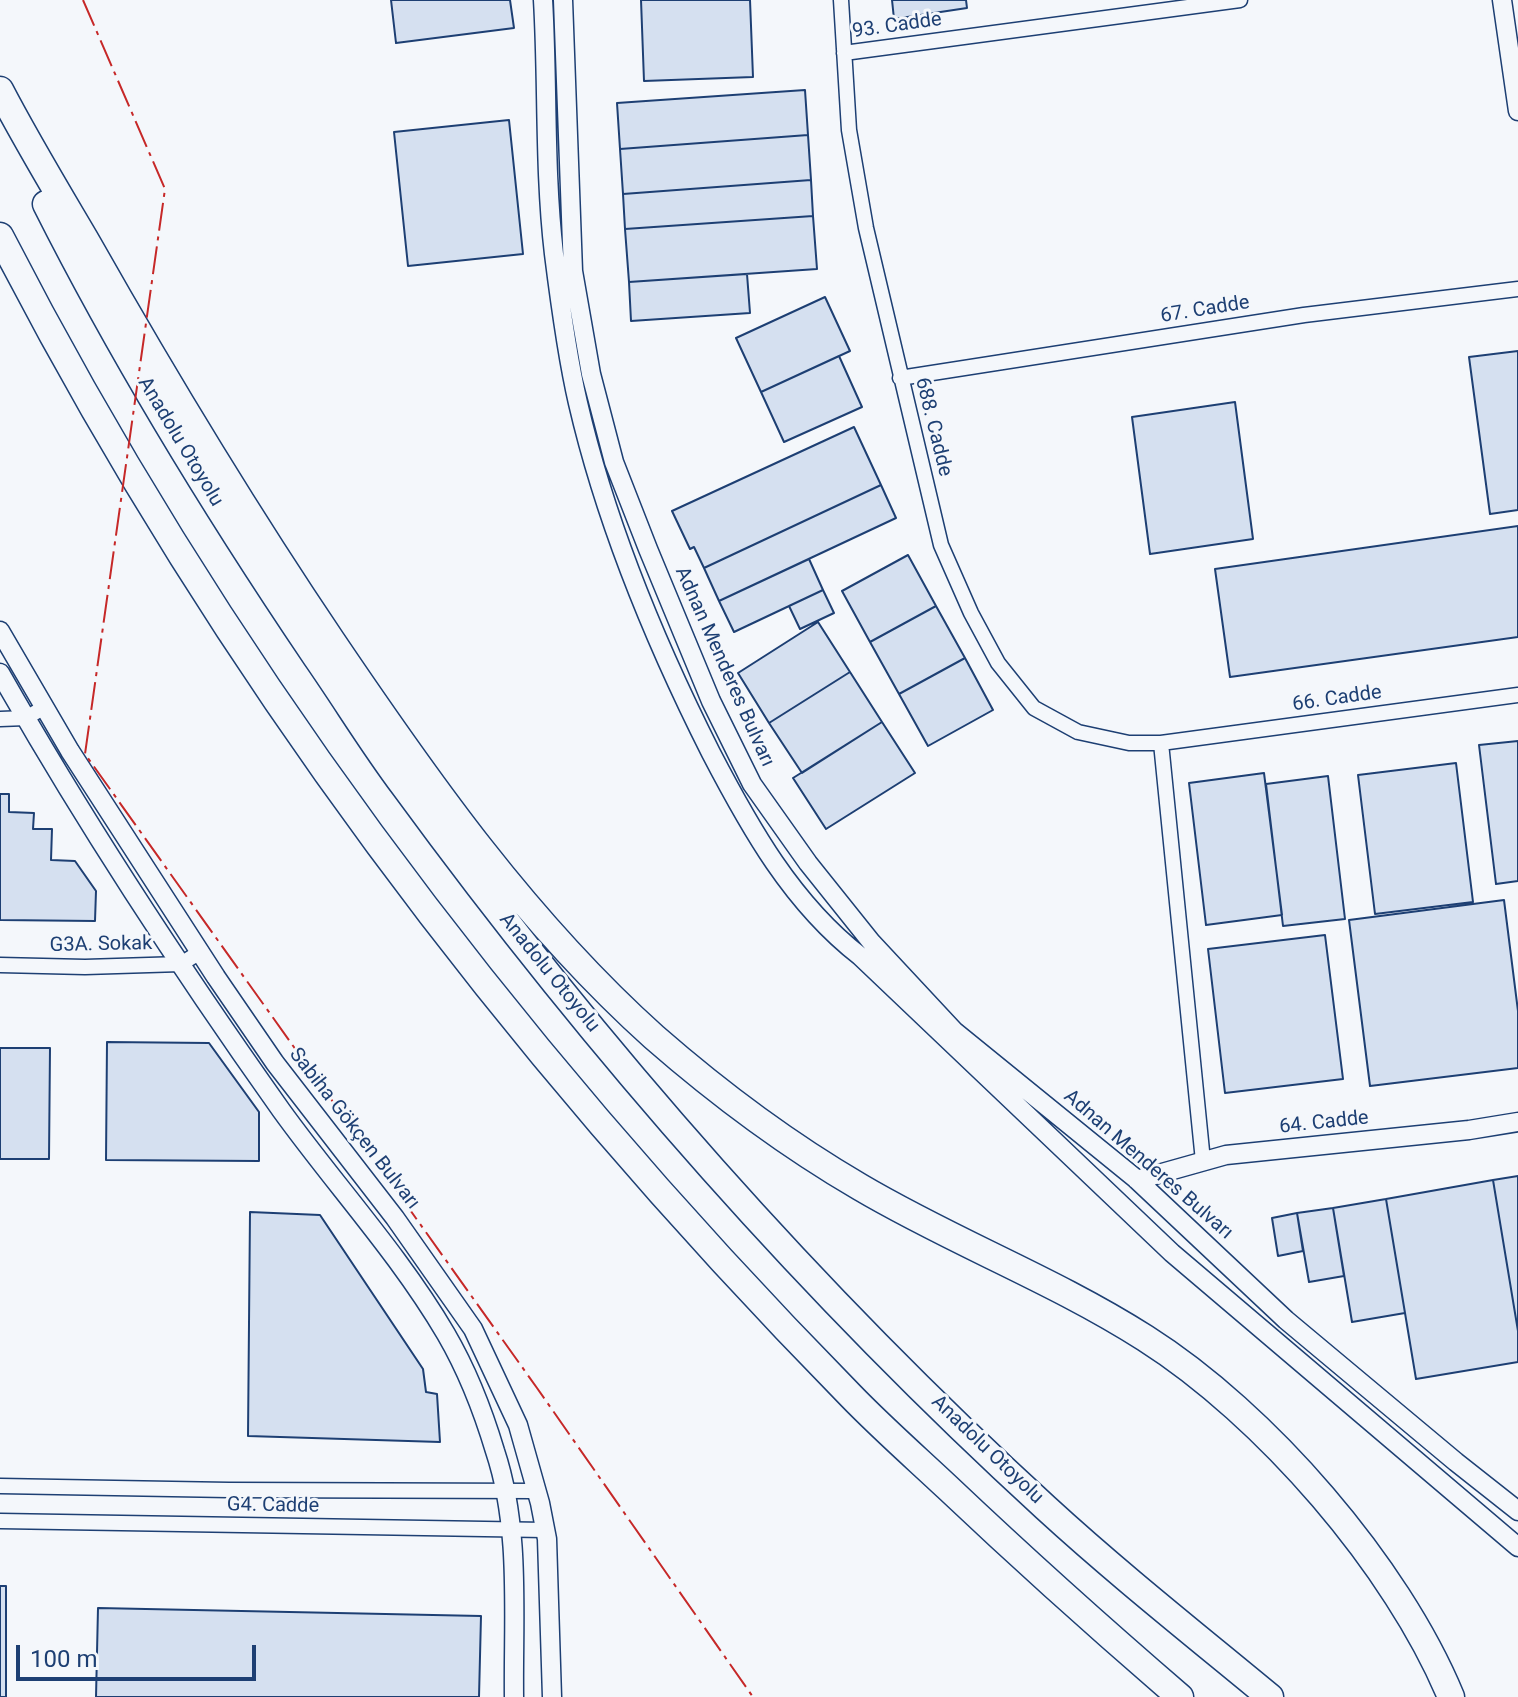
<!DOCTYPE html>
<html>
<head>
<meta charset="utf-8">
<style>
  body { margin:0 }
  #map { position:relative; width:1518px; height:1697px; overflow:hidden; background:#f4f7fb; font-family:Roboto,sans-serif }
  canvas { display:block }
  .scale { position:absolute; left:16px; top:1645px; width:240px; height:36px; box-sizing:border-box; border:4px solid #1d3f73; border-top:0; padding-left:10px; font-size:24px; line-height:28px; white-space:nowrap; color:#1d3f73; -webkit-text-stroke:6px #f4f7fb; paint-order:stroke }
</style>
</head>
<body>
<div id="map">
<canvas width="1518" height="1697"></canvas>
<div class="scale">100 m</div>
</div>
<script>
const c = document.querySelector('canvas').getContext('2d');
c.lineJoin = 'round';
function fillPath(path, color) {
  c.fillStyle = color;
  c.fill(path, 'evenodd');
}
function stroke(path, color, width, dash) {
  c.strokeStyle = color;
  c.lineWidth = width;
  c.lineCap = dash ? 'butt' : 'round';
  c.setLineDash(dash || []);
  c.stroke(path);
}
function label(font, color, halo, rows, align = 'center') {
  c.font = font + ' Roboto,sans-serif';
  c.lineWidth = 6;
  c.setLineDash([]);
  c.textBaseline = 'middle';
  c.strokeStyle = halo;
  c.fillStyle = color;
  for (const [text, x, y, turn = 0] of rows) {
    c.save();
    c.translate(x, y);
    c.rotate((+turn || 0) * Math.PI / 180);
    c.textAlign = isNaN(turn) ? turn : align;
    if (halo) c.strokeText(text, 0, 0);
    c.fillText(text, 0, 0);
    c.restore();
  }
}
const building = new Path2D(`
  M391 0H510L514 28 396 43Z
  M641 0H750L753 77 644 81Z
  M892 0H966L967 8 894 19Z
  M805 90 808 135 620 149 617 103Z
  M509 120 523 254 408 266 394 132Z
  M808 135 811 180 623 194 620 149Z
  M811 180 813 216 625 229 623 194Z
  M813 216 817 269 629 282 625 229Z
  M747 274 750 313 631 321 629 282Z
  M825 297 850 351 761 392 736 338Z
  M1518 351V510L1490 514 1469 357Z
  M839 356 862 407 784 442 761 392Z
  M1235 402 1253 539 1150 554 1132 417Z
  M854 427 881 485 704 568 694 547 690 549 672 511Z
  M881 485 896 518 719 601 704 568Z
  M1518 526V637L1230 677 1215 569Z
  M908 555 936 606 870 642 842 591Z
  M809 559 823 590 734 632 719 601Z
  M823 590 834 613 800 629 789 606Z
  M936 606 965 658 899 694 870 642Z
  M818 622 850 672 769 723 738 673Z
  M965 658 993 710 928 746 899 694Z
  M850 672 882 722 802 773 769 723Z
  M882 722 915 773 826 829 793 778Z
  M1518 741V881L1496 884 1479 745Z
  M1456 763 1473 902 1375 914 1358 775Z
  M1264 773 1282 915 1206 925 1189 783Z
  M1328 776 1345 919 1283 926 1266 784Z
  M0 794H9V812L34 813 33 829H52L51 860 75 861 96 891 95 921 0 920Z
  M1504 900 1518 1011V1068L1370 1086 1349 920Z
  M1325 935 1343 1079 1225 1093 1208 949Z
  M107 1042 209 1043 259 1112V1161L106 1160Z
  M0 1048H50L49 1159H0Z
  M1518 1176V1331L1493 1180Z
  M1493 1180 1518 1331V1362L1416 1379 1386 1199Z
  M1386 1199 1405 1313 1352 1322 1333 1208Z
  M1333 1208 1344 1276 1309 1282 1297 1213Z
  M250 1212 320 1215 423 1369 426 1392 437 1394 440 1442 248 1436Z
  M1297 1213 1303 1251 1278 1256 1272 1218Z
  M0 1586H6V1697H0Z
  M98 1608 481 1616 479 1697H96Z`);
const minor = new Path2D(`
  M841 0 849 130 866 228 941 545 971 613 998 663 1034 708 1078 732 1129 743H1161L1518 695
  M844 53 1240 0
  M900 378 1304 315 1518 289
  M0 719 26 718 43 708
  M1161 743 1203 1161
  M0 965 85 967 181 964 200 952
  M0 1486 229 1490 537 1491
  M0 1521 545 1530`);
const tertiary = new Path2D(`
  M543 0C548 84 544 169 554 254 560 302 567 356 578 403 606 524 655 642 711 753 750 828 792 903 860 956L1172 1253 1518 1547
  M563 0 573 271 591 374 614 462 648 549 711 701 752 784 808 863 872 943 954 1031 1135 1178 1286 1320 1456 1462 1518 1511
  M1502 0 1518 111
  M0 631 70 751 216 977 275 1063 395 1218 473 1329 518 1425 540 1503 547 1539 552 1697
  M0 673C85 823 181 969 281 1110 335 1185 399 1254 446 1334 467 1370 483 1411 495 1451 521 1529 513 1616 514 1697
  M1137 1180 1226 1155 1469 1130 1518 1122`);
const motorway = new Path2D(`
  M0 90C27 142 58 193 88 244 165 380 245 512 332 641 428 783 526 922 654 1037 717 1092 788 1145 860 1187 953 1242 1054 1280 1145 1338 1265 1414 1397 1566 1451 1697
  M46 204C125 361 218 512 316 657 346 700 373 745 404 786 594 1046 809 1291 1046 1508 1118 1574 1195 1635 1270 1697
  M0 236C220 665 514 1053 851 1396 882 1428 915 1457 947 1487 1023 1559 1101 1629 1180 1697`);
const power = new Path2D(`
  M83 0 165 189 85 754 537 1388 753 1697`);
const streetNames = [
  ["93. Cadde",897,26,-8],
  ["67. Cadde",1205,310,-9],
  ["688. Cadde",933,427,76],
  ["Anadolu Otoyolu",180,442,59],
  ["Adnan Menderes Bulvarı",724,667,66],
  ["66. Cadde",1337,699,-8],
  ["G3A. Sokak",101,945,-1],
  ["Anadolu Otoyolu",549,973,51],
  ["64. Cadde",1324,1123,-6],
  ["Sabiha Gökçen Bulvarı",354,1129,52],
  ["Adnan Menderes Bulvarı",1148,1165,41],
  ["Anadolu Otoyolu",987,1450,44],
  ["G4. Cadde",273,1506,1]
];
fillPath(building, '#d5e0f0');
stroke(building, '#1d3f73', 2);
stroke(minor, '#1d3f73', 17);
stroke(tertiary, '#1d3f73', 21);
stroke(motorway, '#1d3f73', 29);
stroke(minor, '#f4f7fb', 14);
stroke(tertiary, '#f4f7fb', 18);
stroke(motorway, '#f4f7fb', 26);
stroke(power, '#c62828', 2, [28, 6, 4, 6]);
label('20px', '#1d3f73', '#f4f7fb', streetNames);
</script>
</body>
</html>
